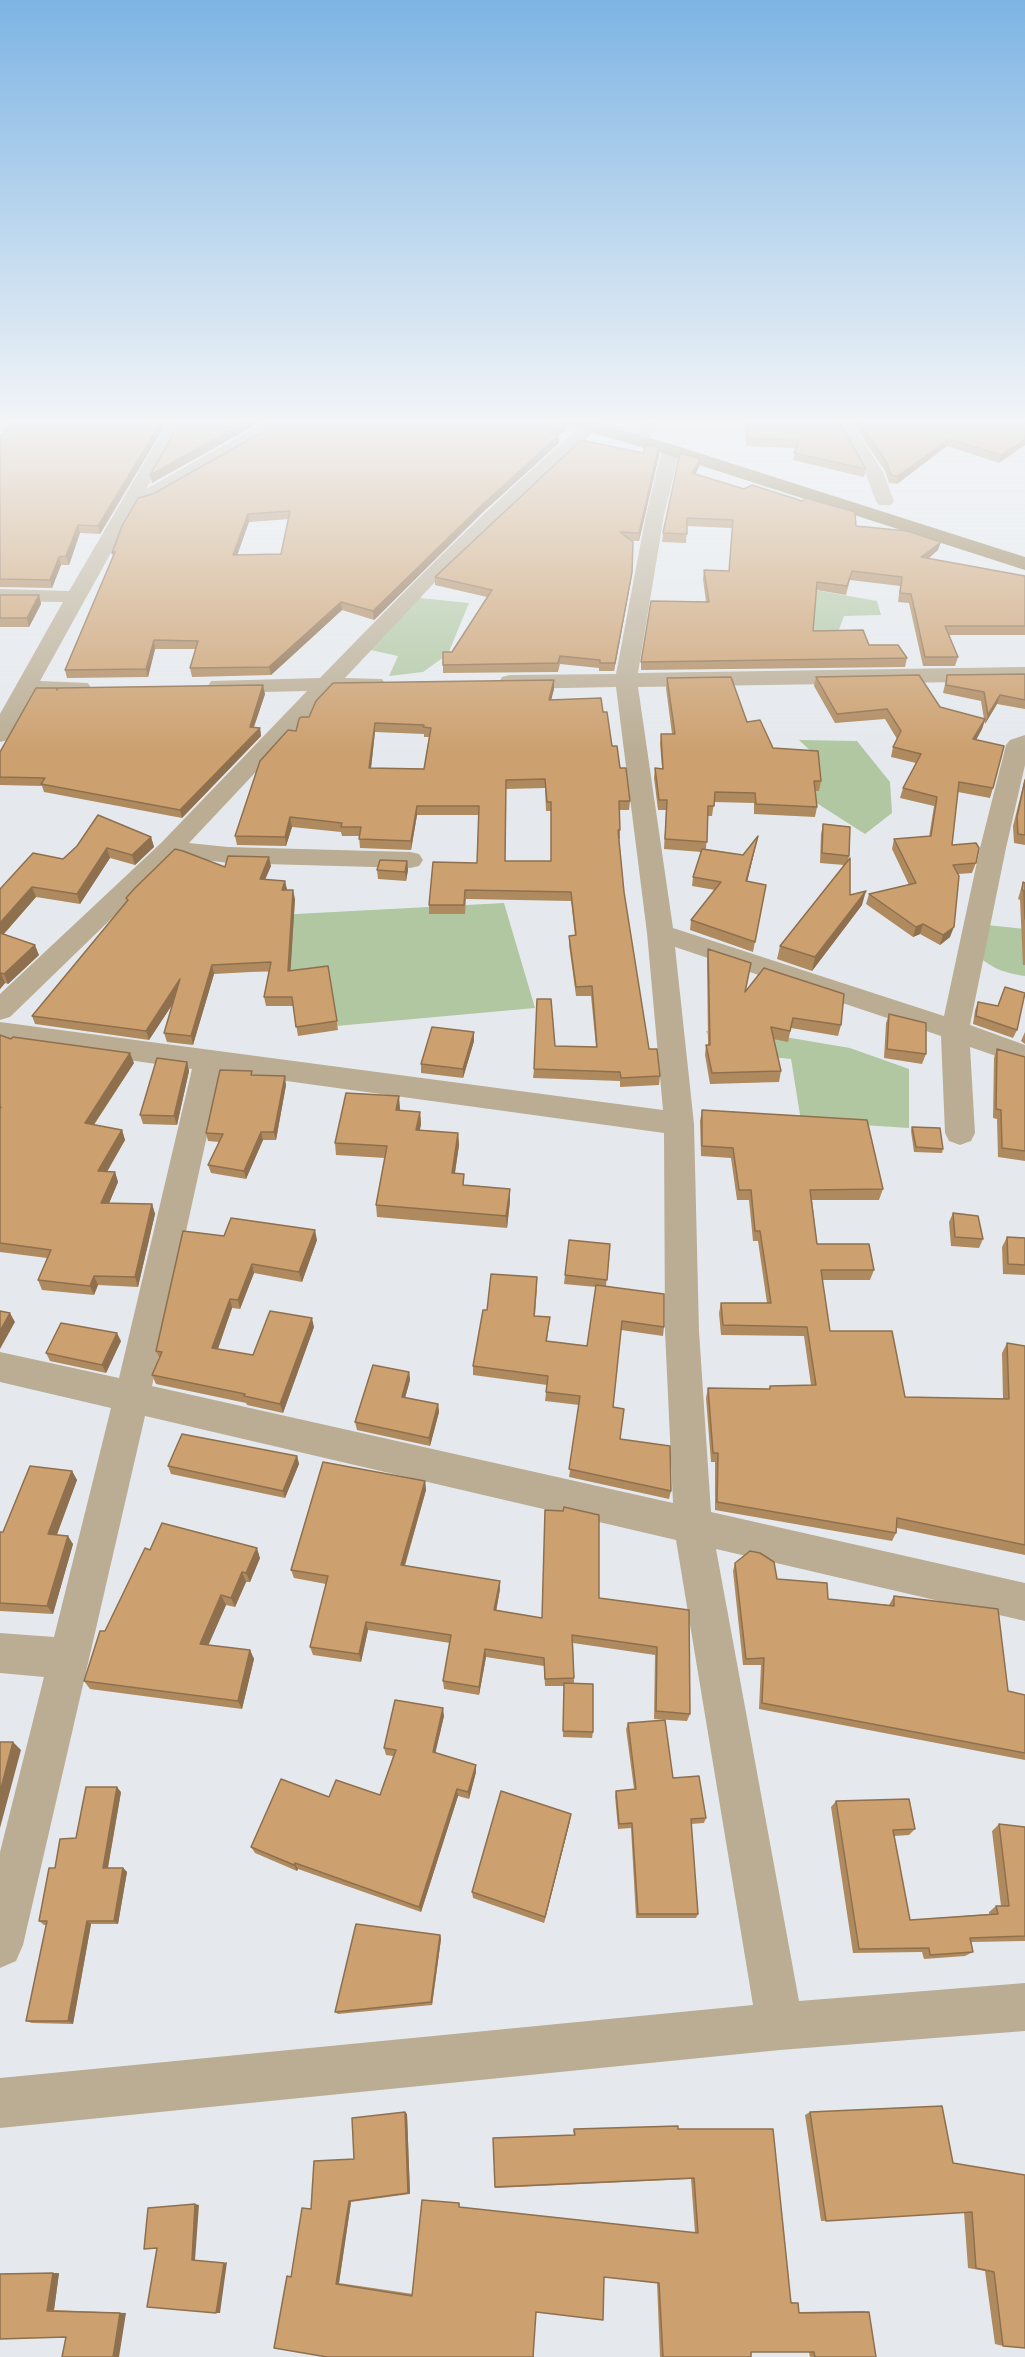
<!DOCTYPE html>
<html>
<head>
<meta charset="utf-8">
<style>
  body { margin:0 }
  canvas { display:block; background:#e5e9ed }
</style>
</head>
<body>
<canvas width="1025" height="2357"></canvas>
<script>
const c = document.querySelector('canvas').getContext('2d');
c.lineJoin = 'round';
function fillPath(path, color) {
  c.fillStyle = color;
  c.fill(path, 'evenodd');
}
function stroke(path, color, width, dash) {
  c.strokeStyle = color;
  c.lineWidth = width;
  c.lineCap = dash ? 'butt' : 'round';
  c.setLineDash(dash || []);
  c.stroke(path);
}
const green = new Path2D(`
  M804 588 877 601 881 615 844 616 836 638 792 641Z
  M410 597 469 603 448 654 423 672 389 676 398 656 361 648Z
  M799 740 857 741 890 782 892 813 865 834 815 802 819 759Z
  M504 903 535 1008 325 1027 322 973 219 971 239 917Z
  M987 925 1025 929V976C1004 973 990 968 974 952Z
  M706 1031 773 1035 850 1048 909 1069V1128L801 1121 791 1059 716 1051Z`);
const minor = new Path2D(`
  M168 422H184L146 489 265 422H285L283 426 154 500 138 504 40 681 88 683 91 688 88 693 33 695 8 740 0 742V714L63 602 0 601V589L69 591Z
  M586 422H604L436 581 345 678 382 679 385 684 382 689 332 691 189 843 228 847 410 852 419 854 423 860 419 866 410 868 228 863 176 856 10 1017 0 1020V994L161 843 307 691 219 693 211 691 208 686 211 681 320 678C406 589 492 502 586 422Z
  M644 422H661L645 444H633L630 440Z
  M835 422H851L883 472 894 501 891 505H879L876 501 865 472Z
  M671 445 677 446 680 450 664 515 638 673 1025 667V681L638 687 673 928 944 1016 980 848 1006 745 1010 740 1025 735V765L1006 848 970 1025 1025 1045V1066L970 1047 975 1133 971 1141 960 1145 949 1141 945 1133 941 1036 675 947 694 1124 699 1331 711 1512 1025 1583V1621L716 1549 799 2001 1025 1983V2031L780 2050 0 2128V2078L753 2005 676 1540 145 1416 23 1945 16 1961 0 1968V1852L44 1677 0 1673V1633L54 1637 111 1408 0 1382V1352L119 1378 192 1069 0 1042V1022L663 1110 647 933 616 687 510 689 502 687 499 682 502 677 510 675 616 674 646 515 662 450 665 446ZM221 1072 664 1133 665 1331 673 1503 152 1386Z`);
const major = new Path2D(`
  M566 422H594L677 446 1025 557V570L665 454 569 426Z`);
const wall = new Path2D(`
  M167 422 100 534 80 533 69 565H61L52 588 0 587V437Z
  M567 422V430L558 435 559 443 482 513 374 620 342 610 271 675 192 677 190 668 196 649H155L148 677 67 678 65 670 113 557 112 553 153 494ZM289 519 281 554 237 555 249 522Z
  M745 422H839L866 469 864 477 793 460 796 448 746 446Z
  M852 422H1025V445L999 463 947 446 897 484 889 483 885 471Z
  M643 453 659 455 639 541H631V580L614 671H599V668L560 664 558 672 443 673V665L452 652 487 597 435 585V577Z
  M700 459 699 467 695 474 856 526 938 550 928 559 1025 576V635H948L958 657 955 666H923L909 603 898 602 900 586 850 580 846 595 817 590 813 631 869 645 907 658 905 667 641 670V662L706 602 703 579 704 570 729 571 732 528 687 526 686 543 662 542 663 533Z
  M0 595H39L41 604 29 627H0Z
  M1025 674V709L997 704 985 724V721L982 729 976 740 993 788 990 798 958 792 952 845 976 863 972 873 958 874 950 937 940 945 920 934 913 937 866 904 869 894 909 885 892 849 894 839 929 837 934 806 900 798 903 788 916 763 891 757 893 747 897 739 885 719 835 723 814 686 816 677 984 719 981 701 943 693 947 675Z
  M667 678 747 722 773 748 821 781 819 791H815L817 807 815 817 754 814V803L714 802 712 816H708L706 849 743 855 758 836 747 881 766 885 753 952 690 930 691 920 715 890 692 886 693 877 701 852 664 849 666 810H658L654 778 655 768H662L660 744 661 734H672L666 688Z
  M554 680V689L551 699 603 712 612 746 620 768 630 801 629 810H619L620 830V839H619L624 892 649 1049 660 1076 659 1085 620 1087V1081L533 1078 534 1069 555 1046 596 1047 591 996H576L569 945V936H575L571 901 466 899 465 914H429V905L477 863 479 815H417L411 850 360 848 359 836H342L341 832 292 827 286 846 237 845 235 836 296 731 309 717ZM375 732 424 734V737H429L424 769 371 768ZM545 788 546 811H551V861H505L506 789Z
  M265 694 254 727 260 728 261 736 182 818 44 792 42 786 0 785V752Z
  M1025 778V845L1014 843 1013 826Z
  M823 824 849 856 848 860 850 895 862 905 812 971 777 959 780 946 844 865 820 863 821 834Z
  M151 837 154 847 135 865 110 858 80 904 36 897 4 934 39 955 8 984 5 983 0 989V889L63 859Z
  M407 861 408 870 406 881 378 879 377 870Z
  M271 866 265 880 285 881 287 890 295 899 290 971 328 966 338 1030 298 1036 293 1006H266L264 997 269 971 214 974 193 1045 167 1042 164 1033 174 1002 149 1040 35 1024 32 1016 127 901 126 898 225 867Z
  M1023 882 1025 883V965H1023L1020 900 1018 899Z
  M708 949 745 992 841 1025 838 1036 791 1028 788 1042 773 1039 781 1071 779 1082 710 1084 705 1055 706 1045H708L707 960Z
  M978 1002 1017 1030 1013 1038 973 1024 975 1010Z
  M889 1014 926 1054 922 1064 884 1058 886 1023Z
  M1025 1032V1044L1021 1041Z
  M0 1035 11 1039 134 1063 94 1125 122 1130 125 1140 107 1172H115L118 1182 109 1203 152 1204 155 1214 138 1287 98 1285 94 1295 42 1290 38 1280 47 1258 0 1252Z
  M474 1041 463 1078 421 1073V1064Z
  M997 1049 1025 1057V1161L998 1157 997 1119 993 1118 994 1058Z
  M187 1062 189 1071 177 1125 143 1124 140 1115Z
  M253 1075 286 1085 276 1140H263L246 1179 211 1173 208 1165 219 1142 208 1141 206 1133Z
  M400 1108V1111L420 1112 421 1124 420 1130 458 1133 459 1145 455 1173 464 1185 510 1189V1201L507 1228 377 1217 376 1205 385 1158 336 1155 335 1143Z
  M702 1110 883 1189 879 1200H812L817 1244 874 1270 870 1280H822L830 1331 905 1397 1003 1399 1002 1353 1007 1343 1025 1346V1555L897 1528 896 1533 892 1541 715 1510V1462H711L706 1398 708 1388 769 1389 770 1386 811 1385 804 1336 721 1335 719 1313 721 1303H767L758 1241H753L749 1200H737L731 1158 701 1156 700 1121Z
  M912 1127 943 1149 942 1153 914 1152 911 1131Z
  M953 1213 983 1239 979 1248 951 1246 949 1222Z
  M224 1236 317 1240 302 1282 254 1273 240 1309 232 1308 218 1349 253 1355 314 1327 283 1413 247 1405 246 1403 156 1384 152 1375 159 1358 156 1351Z
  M1007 1237 1025 1238V1275L1003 1274 1002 1247Z
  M610 1244 606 1286 664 1327 663 1336 621 1330 613 1407 620 1439 671 1491 669 1499 569 1477 579 1405 545 1401 547 1385 473 1375V1366L487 1310 537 1286 535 1316 550 1317 547 1341 587 1346 596 1287 564 1284 565 1275Z
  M121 1341 106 1373 50 1361 46 1353Z
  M409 1372 410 1380 405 1398 438 1404 439 1412 430 1446 357 1430 355 1422Z
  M297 1456 299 1464 285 1498 171 1474 168 1466Z
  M72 1471 77 1480 56 1535 73 1544 53 1614 0 1611V1532H3Z
  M425 1481 426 1490 405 1566 500 1589 496 1610 542 1618 599 1598 689 1610 690 1714 687 1721 654 1719 655 1655 573 1643 574 1683 593 1732 592 1738 563 1737 564 1686H545L544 1666 486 1657 479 1695 444 1689 443 1681 450 1643 368 1630 361 1662 313 1655 310 1647 326 1584 294 1578 291 1570Z
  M150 1550 260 1558 250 1582H246L235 1607 226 1605 208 1645 250 1650 254 1659 242 1709 90 1689 84 1681 105 1631Z
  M735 1563 828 1599 889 1605 894 1596 1008 1691 1025 1695V1760L759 1709 761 1665H743L733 1571Z
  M444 1716 435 1753 476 1765V1772L469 1799 458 1796 421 1912 298 1869 297 1871 255 1853 251 1847 329 1797 380 1795 393 1756 386 1755 384 1748Z
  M628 1723 706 1818 704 1823 691 1824 698 1914 696 1918H636L631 1828 618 1829 615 1796 616 1791 634 1789 626 1729Z
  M121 1792 108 1868H123L127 1872 118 1924H91L73 2024 32 2023 26 2021 46 1925H44L39 1921 55 1868 76 1838Z
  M836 1801 915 1829 909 1835 894 1836 910 1920 989 1914V1912L996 1906H1001L992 1831 999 1824 1025 1827V1941L971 1942 973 1952 965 1956 924 1959 922 1952 853 1953 831 1807Z
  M570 1821 544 1923 473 1898 472 1892Z
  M440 1935 441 1939 432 2005 338 2014 335 2012Z
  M405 2112 407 2114 410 2194 351 2202 339 2283 413 2294 459 2203 460 2204 459 2207 695 2233 691 2179 495 2188 493 2138 574 2135 573 2131 574 2129H678L791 2302 798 2303 799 2312 863 2311 869 2312 876 2357H810L809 2352H751V2357H660L657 2283 604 2277 536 2312 533 2357 287 2276H291L311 2209 354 2159Z
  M810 2112 953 2163 1025 2175 1003 2346 995 2344 985 2271 968 2268 964 2212 821 2221 805 2115Z
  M59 2273 54 2310 126 2313 66 2337 0 2274Z`);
const shadedWall = new Path2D(`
  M161 422H167L100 534 98 526Z
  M246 422H261L152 483 150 475Z
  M567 422V430L548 440V433Z
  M559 435V443L482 513 374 620 373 611 482 505Z
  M949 439 947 446 897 484 898 476Z
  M1025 439V445L999 463 1001 455Z
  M659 447V455L639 541V533Z
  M700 459 699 467 691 481 692 473Z
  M248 514 249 522 234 564 233 555Z
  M78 525 80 533 69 565 66 556Z
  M941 542 938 550 919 566 921 557Z
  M59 557 61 565 52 588 50 580Z
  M632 572 631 580 614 671 615 663Z
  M39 595 41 604 29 627 27 618Z
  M341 602 342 610 271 675 269 667Z
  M154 640 155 649 148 677 146 669Z
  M554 680V689L549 709V700Z
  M263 685 265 694 251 735 250 727Z
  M1000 695 997 704 985 724 988 715Z
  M985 719 982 729 971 749 973 739Z
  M375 723V732L370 777 369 768Z
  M260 728 261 736 182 818 180 810Z
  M417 806V815L411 850V841Z
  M290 817 292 827 286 846 285 837Z
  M758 836 756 845 745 891 746 881Z
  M151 837 154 847 135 865 132 855Z
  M107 848 110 858 80 904 77 894Z
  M269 857 271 866 261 888 260 879Z
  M407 861 408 870 406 881 405 872Z
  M285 881 287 890H282Z
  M32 887 36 897 0 938V923Z
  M293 890 295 899 290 980 288 971Z
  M866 891 862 905 812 971 815 957Z
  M923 924 920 934 913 937 916 927Z
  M954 927 950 937 940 945 943 935Z
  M35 945 39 955 8 984 4 974Z
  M212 965 214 974 193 1045 191 1036Z
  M1 973 5 983 0 989V974Z
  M180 979 183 988 149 1040 146 1031Z
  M474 1032V1041L463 1078V1069Z
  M130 1053 134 1063 88 1133 85 1123Z
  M187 1062 189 1071 177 1125 174 1116Z
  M285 1076 286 1085 276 1140 274 1132Z
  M399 1096 400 1108 397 1123 396 1110Z
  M420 1112 421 1124 417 1142 416 1130Z
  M122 1130 125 1140 102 1180 98 1171Z
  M261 1132 263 1140 246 1179 244 1171Z
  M458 1133 459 1145 453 1185 452 1173Z
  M115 1172 118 1182 105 1213 101 1203Z
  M510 1189V1201L507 1228 506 1216Z
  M152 1204 155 1214 138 1287 135 1277Z
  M315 1230 317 1240 302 1282 299 1272Z
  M252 1264 254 1273 240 1309 238 1300Z
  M94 1276 98 1285 94 1295 90 1286Z
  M230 1299 232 1308 215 1357 212 1348Z
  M10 1313 15 1322 0 1349V1331Z
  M312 1318 314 1327 283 1413 280 1404Z
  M117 1333 121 1341 106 1373 102 1365Z
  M409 1372 410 1380 403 1405 402 1397Z
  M438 1404 439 1412 430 1446 429 1438Z
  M297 1456 299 1464 285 1498 283 1491Z
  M72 1471 77 1480 54 1543 48 1534Z
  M425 1481 426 1490 402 1574 401 1565Z
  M68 1536 73 1544 53 1614 47 1606Z
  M257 1548 260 1558 250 1582 246 1573Z
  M242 1572 246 1582 235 1607 231 1598Z
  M500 1581V1589L495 1618 494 1610Z
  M221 1595 226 1605 205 1653 200 1644Z
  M366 1622 368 1630 361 1662 359 1654Z
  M485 1649 486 1657 479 1695V1687Z
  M250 1650 254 1659 242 1709 238 1701Z
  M443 1708 444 1716 434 1759 433 1752Z
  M13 1742 21 1750 0 1828V1792Z
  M476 1765V1772L469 1799 468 1792Z
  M117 1787 121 1792 107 1872 103 1868Z
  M457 1789 458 1796 421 1912 419 1907Z
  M571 1814 570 1821 544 1923 545 1917Z
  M295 1863 298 1869 297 1871 294 1865Z
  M123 1868 127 1872 118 1924 114 1921Z
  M87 1921 91 1924 73 2024 68 2021Z
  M440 1935 441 1939 432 2005 431 2002Z
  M405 2112 407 2114 410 2194 408 2193Z
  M349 2201 351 2202 339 2283 336 2284Z
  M195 2204 199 2205 195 2260H192Z
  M227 2262 220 2313H216L224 2263Z
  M53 2273H59L54 2310 47 2311Z
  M120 2313H126L119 2357H113Z`);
const building = new Path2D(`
  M11 422H161L98 526 78 525 66 556 59 557 50 580 0 579V437Z
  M180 422H246L150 475Z
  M280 422H567L548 433 559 435 482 505 373 611 341 602 269 667 190 668 198 641 154 640 146 669 65 670 115 552 112 553 122 526 138 498 153 494ZM290 511 281 554 233 555 248 514Z
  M746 422H839L866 469 794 453 799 440 747 438Z
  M859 422H1025V439L1001 455 949 439 898 476 891 475 887 463Z
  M581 440 643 453 646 445 659 447 639 533 620 532 633 542 632 572 615 663H600V660L560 656 558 663 443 665V652H452L492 590 435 577Z
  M680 453 700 459 692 473 744 489 752 485 802 501 806 498 855 512 856 526 907 531 941 542 921 557 1025 576V626H945L958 657H925L911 594 900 593 902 577 852 571 847 586 817 582 813 631 863 630 869 645H898L907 658 641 662 651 601 709 602 704 570 729 571 733 520 687 518V534L663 533Z
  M0 595H39L27 618H0Z
  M1025 674V700L1000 695 988 715 984 692 946 685 947 675Z
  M919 675 940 707 985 719 973 739 1004 746 993 788 959 782 952 845 976 843 979 848 976 863 953 865 959 876 954 927 943 935 923 924 916 927 869 894 916 883 894 839 931 836 937 797 903 788 921 754 893 747 901 731 887 709 837 714 816 677Z
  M731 677 747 722 760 720 773 748 818 751 821 781H814L817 807 756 804 755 793 715 792 714 806H708L707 842 665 839 667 800H659L655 768 663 769 661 734H675L667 678Z
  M554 680 549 700 601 698 603 712H607L612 746H617L620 768H626L630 801H619L620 830H618L624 892 649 1049H657L660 1076 621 1078 620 1072 534 1069 537 999H551L555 1046 597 1047 592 986 576 987 569 936 576 935 571 892 465 890 464 905H429L433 862 477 863 479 806H417L411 841 359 839 361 827H341L342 823 290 817 285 837 235 836 260 761 288 730 296 731 299 719 301 717H309L316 701 333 683ZM375 723 424 725 423 727 431 728 424 769 369 768ZM545 779 547 802H551V861H505L506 780Z
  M263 685 250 727 260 728 180 810 41 784 45 778 0 777V752L36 688H57V690L58 688Z
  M1025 780V835L1018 834 1017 817Z
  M98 815 151 837 132 855 107 848 77 894 32 887 0 923V889L33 853 63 859 77 846Z
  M823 824 850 827 849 856 822 853Z
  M758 836 746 881 766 885 755 942 691 920 721 882 693 877 702 849 743 855Z
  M175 849 183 851 225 867 228 856 269 857 260 879 285 881 282 890H293L288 971 328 966 337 1021 296 1027 292 997H264L271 962 212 965 191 1036 164 1033 180 979 146 1031 32 1016 128 900 126 898 135 888Z
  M850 858V895L866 891 815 957 780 946Z
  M380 860 407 861 405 872 377 870Z
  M1023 882 1025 883V919L1024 891 1022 890Z
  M0 933 35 945 4 974 1 973 0 974Z
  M708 949 751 963 745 992 764 968 844 994 841 1025 793 1018 790 1031 771 1027 781 1071 712 1073 706 1045H710Z
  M1005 987 1025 993 1017 1030 976 1016 978 1002 998 1006Z
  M889 1014 926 1023V1054L887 1049Z
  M432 1027 474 1032 463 1069 421 1064Z
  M0 1035 11 1039 13 1037 130 1053 85 1123 122 1130 98 1171 115 1172 101 1203 152 1204 135 1277 94 1276 90 1286 38 1280 51 1250 0 1243V1109L1 1107H0Z
  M997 1049 1025 1057V1151L1002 1148 1001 1110 996 1109Z
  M157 1058 187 1062 174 1116 140 1115Z
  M220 1070 252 1071 251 1075 285 1076 274 1132H261L244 1171 208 1165 223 1134 206 1133Z
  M346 1093 399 1096 396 1110 420 1112 416 1130 458 1133 452 1173 464 1174 463 1185 510 1189 506 1216 376 1205 387 1146 335 1143Z
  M702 1110 867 1120 883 1189 810 1190 817 1244H869L874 1270H821L830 1331H892L905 1397 1009 1399 1007 1343 1025 1346V1545L897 1518 896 1533 717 1502 718 1453H713L708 1388 770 1389V1386L816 1385 807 1327 723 1325 721 1303H771L760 1231H755L751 1190H739L733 1148 702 1146Z
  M912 1127 940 1128 943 1149 916 1147Z
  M953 1213 978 1216 983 1239 955 1237Z
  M231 1218 315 1230 299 1272 252 1264 238 1300 230 1299 212 1348 253 1355 270 1311 312 1318 280 1404 244 1396 245 1394 152 1375 162 1352 156 1351 183 1231 224 1236Z
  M1007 1237 1025 1238V1265L1008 1264Z
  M569 1240 610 1244 607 1280 565 1275Z
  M491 1274 537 1277 534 1316 550 1317 546 1341 587 1346 596 1285 664 1294V1327L622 1321 613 1407 624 1409 620 1439 670 1446 671 1491 569 1469 580 1396 546 1392 548 1376 473 1366 483 1310H487Z
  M0 1311 10 1313 0 1331Z
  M61 1323 117 1333 102 1365 46 1353Z
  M373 1365 409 1372 402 1397 438 1404 429 1438 355 1422Z
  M182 1434 297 1456 283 1491 168 1466Z
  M323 1462 425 1481 401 1565 500 1581 494 1610 542 1618 545 1510 563 1511 564 1507 599 1515V1598L689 1610 690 1714 656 1711 657 1647 572 1635 574 1678 545 1679 544 1658 485 1649 479 1687 443 1681 451 1635 366 1622 359 1654 310 1647 328 1576 291 1570Z
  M30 1466 72 1471 48 1534 68 1536 47 1606 0 1603V1532H3Z
  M162 1523 257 1548 246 1573 242 1572 231 1598 221 1595 200 1644 250 1650 238 1701 84 1681 100 1631H105L145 1548 150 1550Z
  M750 1551 760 1553 774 1562 777 1579 827 1583 828 1599 894 1606V1596L998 1609 1008 1691 1025 1695V1753L762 1703 764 1658 746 1659 735 1563Z
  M564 1683 593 1684V1732L563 1731Z
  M395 1700 443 1708 433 1752 476 1765 468 1792 457 1789 419 1907 295 1863 294 1865 251 1847 281 1779 329 1797 336 1780 380 1795 396 1750 384 1748Z
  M665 1720 673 1778 699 1776 706 1818 691 1819 698 1914H638L632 1823 619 1824 616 1791 636 1789 628 1723Z
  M0 1742H13L0 1792Z
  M86 1787H117L103 1868H123L114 1921H87L68 2021H26L47 1921H39L49 1868H55L60 1839 76 1838Z
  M501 1791 571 1814 545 1917 472 1892Z
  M909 1799 915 1829 893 1830 910 1920 998 1914 996 1906H1009L999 1824 1025 1827V1936L970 1938 973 1952 930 1955 929 1948 859 1949 836 1801Z
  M356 1924 440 1935 431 2002 335 2012Z
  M942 2106 953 2163 1025 2175V2348L1003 2346 994 2272 976 2268 972 2212 826 2221 810 2112Z
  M405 2112 408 2193 349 2201 336 2284 412 2296 422 2200 459 2203V2207L698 2233 694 2178 495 2187 493 2138 575 2135 574 2129 678 2126V2129H773L791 2303H798L799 2313 869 2312 876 2357H815L814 2352H751V2357H663L659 2283 604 2277 603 2320 536 2312 533 2357H327L274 2348 287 2276 291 2277 302 2208 311 2209 314 2161 354 2159 352 2118Z
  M195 2204 192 2260 224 2263 216 2313 147 2307 157 2248 144 2249 148 2208Z
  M53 2273 47 2311 120 2313 113 2357H62L66 2337 0 2339V2274Z`);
fillPath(green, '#b0c7a2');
fillPath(minor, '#baad94');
fillPath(major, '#917a4b');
fillPath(wall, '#af8a5f');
fillPath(shadedWall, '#8f704e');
fillPath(building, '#cca06f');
stroke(building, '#8f704e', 1.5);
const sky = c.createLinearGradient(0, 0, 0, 752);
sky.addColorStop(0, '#7db4e4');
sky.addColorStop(0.56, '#f3f5f7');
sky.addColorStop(1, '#f3f5f700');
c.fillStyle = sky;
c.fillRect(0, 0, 1025, 752);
</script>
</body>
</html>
